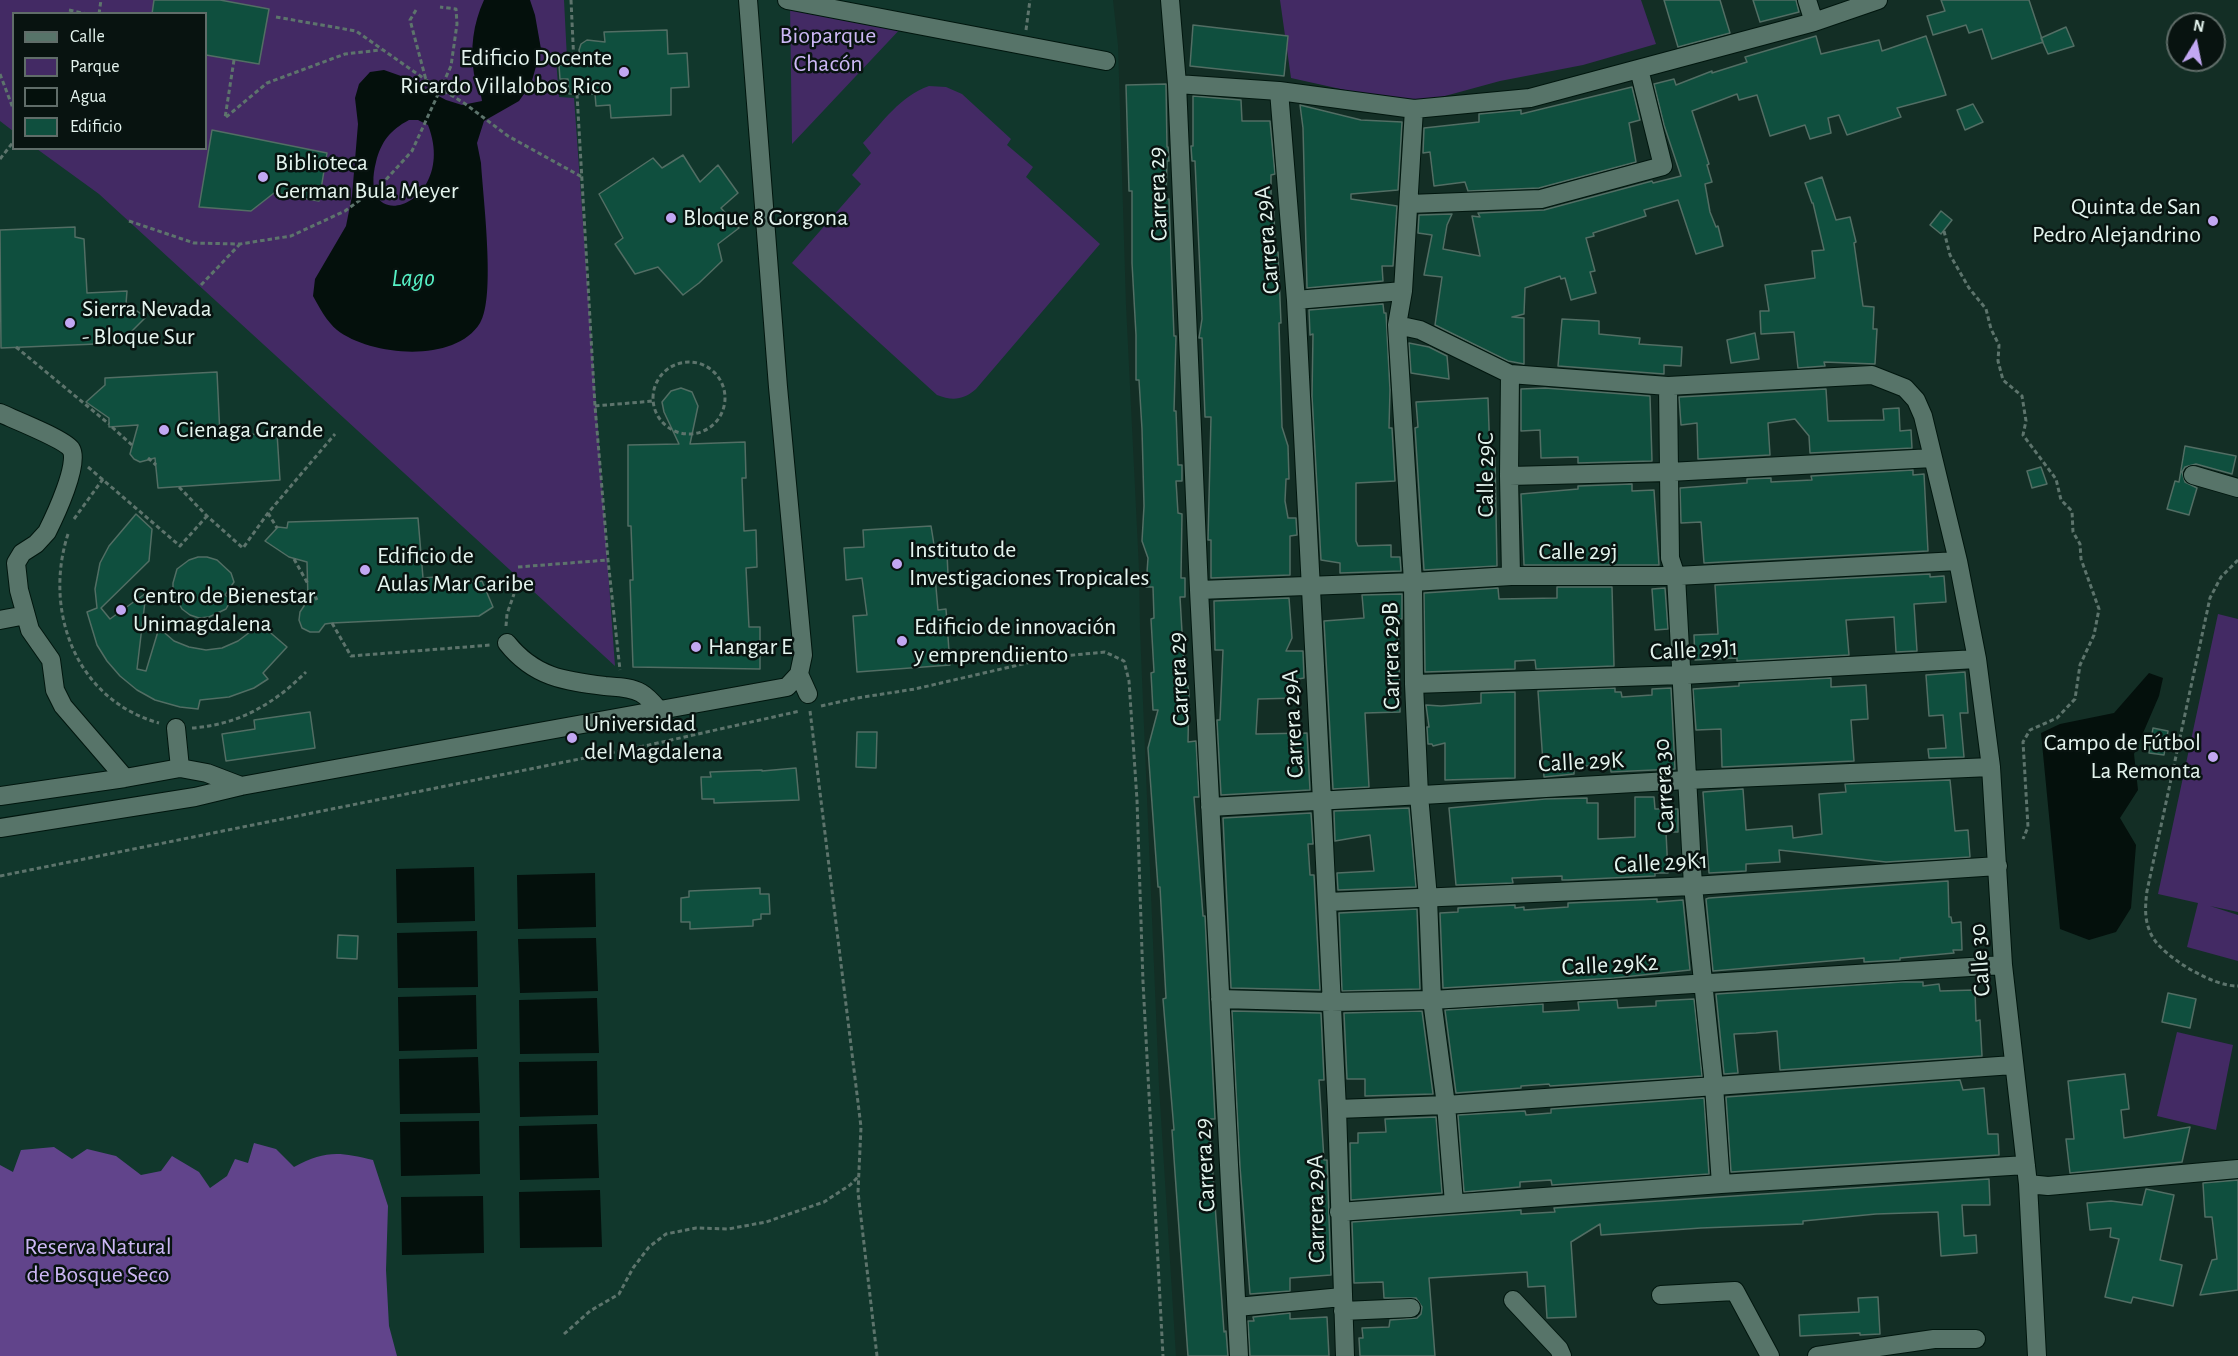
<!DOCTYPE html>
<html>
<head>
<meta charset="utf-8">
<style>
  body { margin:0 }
  #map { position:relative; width:2238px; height:1356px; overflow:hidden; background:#132e25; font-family:"Alegreya Sans",sans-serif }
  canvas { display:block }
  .legend { position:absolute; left:12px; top:12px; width:195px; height:138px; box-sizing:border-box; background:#081310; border:2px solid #606d69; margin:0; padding:8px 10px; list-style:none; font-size:18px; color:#e4f4ee }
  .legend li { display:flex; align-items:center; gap:12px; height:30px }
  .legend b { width:30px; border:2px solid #606d69 }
  .north { position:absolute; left:2166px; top:12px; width:60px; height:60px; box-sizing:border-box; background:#081310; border:2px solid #606d69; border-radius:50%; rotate:10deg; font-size:16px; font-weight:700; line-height:24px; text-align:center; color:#e4f4ee }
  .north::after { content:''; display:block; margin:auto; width:21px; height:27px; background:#c2a7f2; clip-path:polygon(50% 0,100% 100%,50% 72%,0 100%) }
</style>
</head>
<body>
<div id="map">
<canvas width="2238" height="1356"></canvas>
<ul class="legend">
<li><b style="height:8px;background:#577469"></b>Calle</li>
<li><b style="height:16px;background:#432a64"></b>Parque</li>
<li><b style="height:16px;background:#04100c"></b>Agua</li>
<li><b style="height:16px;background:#0f4f3e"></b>Edificio</li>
</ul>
<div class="north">N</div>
</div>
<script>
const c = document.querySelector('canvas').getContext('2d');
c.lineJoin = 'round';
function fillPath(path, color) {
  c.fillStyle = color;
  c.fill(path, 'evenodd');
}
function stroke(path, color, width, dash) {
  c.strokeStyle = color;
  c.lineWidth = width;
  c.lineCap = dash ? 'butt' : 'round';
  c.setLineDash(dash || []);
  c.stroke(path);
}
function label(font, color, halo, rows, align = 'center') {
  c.font = font + ' "Alegreya Sans",sans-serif';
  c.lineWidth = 5;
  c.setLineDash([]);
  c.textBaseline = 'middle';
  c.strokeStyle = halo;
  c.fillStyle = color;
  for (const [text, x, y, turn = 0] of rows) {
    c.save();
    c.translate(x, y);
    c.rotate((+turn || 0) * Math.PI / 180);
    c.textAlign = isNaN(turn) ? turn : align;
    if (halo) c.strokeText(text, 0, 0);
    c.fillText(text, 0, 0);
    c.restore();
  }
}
const built = new Path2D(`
  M0 0H1113L1118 45 1126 305 1139 569 1140 630 1159 1086 1176 1356H0ZM14 14H206V148H14Z`);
const green = new Path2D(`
  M0 0H564L567 59H556L559 97 574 98 615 666 99 194 37 149 206 148V14H14L13 131 0 121Z
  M1280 0H1641L1656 44 1583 65 1500 81 1434 99 1399 102 1291 78Z
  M790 3 903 26 792 144Z
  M929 86 946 87 962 94 1011 139 1007 145 1033 167 1026 177 1100 244 976 389C964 400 952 401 937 395L792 263 861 184 852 175 871 153 863 143C883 122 900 96 929 86Z
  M2218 614 2238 619V912L2210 906 2238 915V961L2187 947 2198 903 2158 894Z
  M2177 1032 2233 1045 2216 1130 2157 1116Z`);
const forest = new Path2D(`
  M254 1143 276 1149 294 1167C325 1150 340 1152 373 1160L388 1206 386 1270 389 1326 397 1356H0V1165L13 1172 21 1150 54 1147 72 1159 87 1149 116 1156 141 1175 161 1171 172 1156 199 1172 210 1188 227 1176 235 1159 248 1163Z`);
const water = new Path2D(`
  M484 0H530L535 15 541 49 531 84 519 101 484 121 477 143 481 163C483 197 496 298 480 323 455 364 370 356 337 330 327 322 319 307 313 296L315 279 346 226 352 196 358 124 355 98 359 84 370 72 384 70 401 76 446 100 462 105 482 101C481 91 476 84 474 74 470 49 473 24 484 0ZM409 120H418L428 125C459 205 356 240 376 162 381 142 390 130 409 120Z
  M2149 673 2163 678 2159 696 2134 754 2138 790 2120 818 2136 845 2131 908 2116 932 2089 940 2060 929 2041 733 2060 724 2114 713Z
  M474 867 475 921 397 923 396 869Z
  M595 873 596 927 518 929 517 875Z
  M477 931 478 987 398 988 397 933Z
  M596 938 598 991 520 993 518 939Z
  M476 995 477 1049 399 1051 398 997Z
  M597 998 599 1053 520 1054 519 1000Z
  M478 1057 480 1113 400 1114 399 1059Z
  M597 1061 598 1115 520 1117 519 1062Z
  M479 1121 480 1174 401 1176 400 1122Z
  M597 1124 599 1178 520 1180 519 1126Z
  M600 1190 602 1247 520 1248 519 1192Z
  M483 1196 484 1253 402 1255 401 1197Z`);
const building = new Path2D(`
  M154 0H220L269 9 259 64 206 55V14H152Z
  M1664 0H1720L1730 33 1678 47Z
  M1753 0H1796L1799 12 1760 22Z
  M1941 0H2029L2043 42 1992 59 1982 29 1969 33 1966 25 1933 35 1927 16 1945 11Z
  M1193 25 1288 36 1284 76 1190 66Z
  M2066 27 2074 46 2048 54 2041 38Z
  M667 30 668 54 687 53 689 87 671 88V115L611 118 610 105 596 106 595 94H569L568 79H560L559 65 582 64 579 50 581 44 587 40 605 42 604 32Z
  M1816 36 1821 54 1879 40 1882 51 1926 36 1946 95 1897 108 1901 117 1847 135 1839 115 1828 118 1831 133 1810 139 1805 125 1770 136 1757 95 1739 100 1737 94 1692 111 1709 164 1707 165 1712 182 1705 184 1710 212 1716 227 1718 226 1723 246 1696 254 1678 200 1644 210 1646 216 1593 233 1594 236 1586 238 1595 271 1590 272 1596 293 1571 300 1565 278 1561 279 1560 276 1525 288 1524 314 1512 317 1524 318V364L1508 361 1435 325 1442 277 1424 275 1432 235 1418 233 1419 215 1452 214 1447 225 1443 249 1480 256 1472 216 1480 217 1478 213 1544 210 1652 181 1653 183 1681 176 1664 125 1654 84 1674 79 1676 85 1712 71V73L1747 62 1745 57Z
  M1166 84 1167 147H1168L1169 161H1167L1166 199H1169L1174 336H1176L1174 411H1176L1178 465H1182V481H1176L1178 513 1182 514 1181 578H1185V597H1180L1184 667 1189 692 1188 742 1196 741 1199 797H1194L1203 916H1205L1215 1119H1209L1224 1332 1226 1331 1228 1356H1188L1172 1130H1174L1163 999 1166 998 1160 887H1158L1148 748 1158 710H1153L1151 673 1154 672 1151 619 1154 618 1153 587H1146L1148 558 1142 541 1144 506 1142 429 1139 380H1136V335L1132 263V191H1129L1126 85Z
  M1632 87 1640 120 1629 123 1636 162 1539 188 1468 191 1465 182 1434 186 1430 152 1423 153 1424 128 1479 122V114L1521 110V114Z
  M1193 96 1241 100 1242 121H1270L1275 174 1271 175V196L1274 212 1275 252H1278L1281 323H1279L1282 427 1288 446 1289 479H1286L1285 501 1288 518H1296L1297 535 1290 536V575L1211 578V540H1208L1211 417H1205L1202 338H1199L1202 319 1199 250 1195 161H1192L1191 146H1193Z
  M1973 104 1983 122 1965 130 1957 110Z
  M1300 105 1361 120 1402 122 1398 190 1351 194V199L1397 206 1393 266H1382L1383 281 1307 288 1303 128Z
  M212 130 327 153 319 201 274 193 251 211 199 207Z
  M683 155 700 182 718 165 738 193 721 208 739 228 718 244 722 261 699 283 683 295 658 267 635 274 615 244 623 238 599 194 653 158 662 168Z
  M1822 177 1836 220 1850 217 1856 242 1854 243 1863 306 1874 307 1873 329H1877L1875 364 1824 362 1825 366 1798 368 1794 332 1761 334 1760 311H1769L1765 285 1815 278 1812 251 1824 250 1813 203H1812L1805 183Z
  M1941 211 1952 220 1941 234 1930 225Z
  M75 227V237L84 239 87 293 127 291 126 304 146 317 120 343 1 348 0 230Z
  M1383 304 1384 313H1386L1390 390 1389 428H1392L1395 481 1356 483V541L1358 546 1391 545V557H1400L1401 571 1340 573V563L1321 560 1312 396 1313 334 1310 335 1309 310Z
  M1562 319 1599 321V334L1640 338 1639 344 1682 347 1681 366 1664 365V374L1558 366Z
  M1755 333 1759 359 1731 363 1727 340Z
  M1409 343 1429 347 1447 356 1449 379 1411 373Z
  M217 372 220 436 277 433 280 480 158 488 155 458 140 462 134 459 130 454 138 425 109 427V418L86 402 105 385V378Z
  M681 388 692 392 698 406 690 444 745 442 746 478H742L744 531 756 530 757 567 746 568 749 627H760V669L633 667 630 580H633L631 526H628V445L679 444 664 412 662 402 671 391Z
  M1545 388 1650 396 1652 461 1578 463V457L1541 458 1540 430 1521 431V389Z
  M1826 389 1828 421 1884 420 1883 409 1899 408 1900 431 1911 430 1912 448 1810 453 1809 436 1795 419 1768 423 1770 455 1698 459 1697 423 1681 425 1679 397Z
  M1488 398 1490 456H1495L1497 566 1424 570 1415 428 1418 427 1416 402Z
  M2185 446 2236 456 2232 474 2196 464 2185 467 2182 472 2185 482 2197 488 2189 515 2167 509 2175 481 2179 482Z
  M2041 467 2047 484 2032 488 2027 471Z
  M1913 470V475L1924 474 1928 551 1704 563 1701 522 1681 523 1680 488 1747 483V479L1771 478V482L1812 480 1811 476Z
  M1632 484V491L1654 490 1659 565H1524L1521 494 1578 489V486Z
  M136 514 152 529 149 561 101 608 110 619 146 593 137 669 146 671 159 628 174 641 189 647 206 650 222 648 238 641 250 632 258 622 287 647 263 673 268 679 254 688 229 697 200 700 198 709 180 707 155 700 137 690 120 676 107 661 97 645 87 612 97 608 95 589 100 563 109 546Z
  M418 518 423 578 435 577 436 583 482 581 493 607 479 616 332 623 325 624 319 632H310L302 628 299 620 300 612 308 600 307 562 289 557 265 541 278 527 287 528 288 522Z
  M931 526 935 551 947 553 948 575 935 576 938 610 946 609 950 665 857 672 853 616 867 615 862 578 846 580 844 548 864 547 863 530Z
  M198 557H207L217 560 231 573 234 582 225 595 231 600 226 609 209 617 199 618 190 615 182 609 173 593V583L177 569 189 560Z
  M1930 574V577L1944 576 1946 602 1914 604 1917 651 1896 652 1894 617 1846 620 1849 655 1737 661V658L1695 660 1694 635 1718 634 1715 585Z
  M1557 587H1612L1614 666 1536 669 1535 660 1515 661V669L1425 672 1424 593 1498 588 1499 599 1557 598Z
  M1665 588 1668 629 1655 630 1652 589Z
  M1402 594V619H1398L1400 712 1365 713 1369 787 1333 789 1324 621 1364 618 1362 595Z
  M1289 598 1292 638 1286 651H1303L1304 678 1298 679V698L1258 699 1256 734 1307 733 1310 790 1221 795 1217 720H1220L1223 650H1215L1214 601Z
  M1965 672 1968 713H1960L1964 757 1929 758 1928 749 1946 748 1943 715 1929 716 1926 675Z
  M1831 678V687L1866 685 1868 719 1851 720 1854 761 1722 767 1721 729 1696 730 1693 689 1739 686V683Z
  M1615 688V692H1621L1622 697 1652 695V689L1671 688 1675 769 1611 772 1610 764 1574 767V774L1544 777 1538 691Z
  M1515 692V778L1445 780V743L1433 746 1432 744H1428L1427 727H1429L1426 705 1441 706 1481 703V693Z
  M310 712 315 748 226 761 222 734 255 729 254 720Z
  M2153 728 2168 731 2164 755 2149 753Z
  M857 732H877L876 768 856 767Z
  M796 768 799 800 714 803V799H702L701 777H711L710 772 762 770V771Z
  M1950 780 1955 831 1968 830 1970 857 1886 862 1779 850 1780 862 1746 864V871L1709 873 1703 792 1743 789 1746 830 1792 826 1793 838 1822 834 1819 794 1846 792 1845 784Z
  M1635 797H1654L1655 809H1678V832H1666L1668 873H1655V876L1568 880H1562V876L1512 878 1513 883 1456 885 1449 808 1545 799 1587 798V803H1598V839L1635 837Z
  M1409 808 1416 887 1338 890 1337 873 1374 871 1370 835 1335 841 1334 811Z
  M1311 813 1313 844H1308L1310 875H1314L1320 990 1231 988 1223 818Z
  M1948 881 1949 917H1951L1952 923 1961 922 1962 950H1953L1954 953 1900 958V960L1864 962V958L1713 971 1706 899 1709 898Z
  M760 888V894H769L770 914H761V919L753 920V926L690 929V922H681V898L689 897V891Z
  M1657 899V902L1683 900 1690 970 1614 978 1443 988 1440 913 1458 912V908L1515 905V908L1524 907V910L1568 907V903Z
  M1417 909 1420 989 1342 991 1339 913Z
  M338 935 358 936 357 959 337 958Z
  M1902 982H1923V986L1939 984 1940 991 1975 990 1976 1021 1980 1020 1982 1056 1780 1070 1777 1031 1756 1033 1734 1034 1738 1073 1724 1074 1716 994Z
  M2168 993 2196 999 2190 1028 2162 1022Z
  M1694 999 1702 1076 1550 1086 1549 1084 1521 1086V1088L1456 1093 1445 1010 1543 1004V1012L1579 1010 1578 1002 1617 1000 1618 1008 1656 1006V1001Z
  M1232 1011 1321 1013 1324 1080H1319L1324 1160H1327L1331 1275 1290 1278V1291L1250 1294 1240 1167Z
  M1422 1011 1433 1094 1365 1096V1079H1347L1344 1013Z
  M2125 1074 2129 1109 2121 1110 2124 1138 2190 1127 2182 1162 2070 1173 2066 1139H2074L2068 1081Z
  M1960 1080 1963 1090 1984 1088 1988 1134H1998L1999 1155 1731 1172 1726 1097Z
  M1704 1098 1709 1174 1552 1185 1551 1180 1520 1182V1187L1464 1192 1458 1115 1525 1111 1526 1115 1551 1113V1109Z
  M1436 1117 1442 1193 1351 1200 1350 1143H1358V1133L1386 1132 1385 1119Z
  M1989 1179 1990 1205H1962L1964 1236 1976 1235 1977 1253 1941 1256 1938 1212 1876 1214 1803 1221V1224L1701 1228 1601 1235 1600 1224 1571 1242 1576 1317 1547 1318 1545 1286 1528 1287 1527 1272 1429 1278 1435 1356H1360L1359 1338H1363L1362 1328 1389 1327 1390 1320 1417 1318 1421 1314 1422 1307 1416 1298H1384L1383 1282 1354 1283 1352 1222 1521 1210V1214L1555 1212 1554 1208Z
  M2238 1180V1290L2200 1295 2212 1260 2217 1259 2212 1217H2205L2203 1183Z
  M2146 1189 2174 1195 2160 1260 2182 1265 2173 1306 2133 1297 2131 1303 2105 1297 2119 1239 2110 1237 2111 1228 2090 1230 2087 1203 2111 1201 2142 1205Z
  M1878 1297 1880 1334 1860 1335V1333L1800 1336 1799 1315 1859 1312 1858 1298Z
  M1290 1313V1319L1327 1317 1329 1356H1250L1248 1321H1254L1253 1317Z`);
const path = new Path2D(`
  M571 0 574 64
  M69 10 87 14
  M416 10 410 20 426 80
  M99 14 101 0
  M276 17 356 31 426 80 464 103 508 136 582 177
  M1026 30 1030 0
  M234 60 225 118 267 83 345 54 381 50
  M0 74 14 111
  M577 94 595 406 608 560 620 670
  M0 159 14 141
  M129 221 194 243 240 244 291 236 345 211 382 184 412 151 451 66 457 24 456 9 440 7
  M1944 231 1950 255 1969 288 1986 309 1991 329 1999 345 1998 361 2003 380 2022 396 2026 421 2023 435 2056 479 2061 500 2072 511 2073 532 2080 544 2081 559 2099 609 2094 635 2080 665 2075 699 2057 718 2030 730 2023 742 2028 827 2023 839
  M201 285 240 244
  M16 347 109 424
  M653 398a36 36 0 1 1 72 0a36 36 0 1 1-72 0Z
  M595 406 653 401
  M112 427 132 445
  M148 458 156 465
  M88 467 180 546 207 516
  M179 487 207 516 243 548 268 513 335 434
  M268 513 277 528
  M74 519 103 479
  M68 534C43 611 76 700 159 723
  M294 559 308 584
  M2238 560 2221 577 2210 598 2147 891C2145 907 2144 921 2152 936 2163 957 2214 987 2238 986
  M518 567 608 560
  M315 596 317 600
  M332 623 351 656 491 645
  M506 626 507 614 514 594
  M821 706 857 698 915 689 1053 657 1105 652 1124 661 1129 681 1137 800 1143 982 1163 1356
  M810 711 861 1127 858 1192 877 1356
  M192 728C238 725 274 704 306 672
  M0 876 649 745 800 711
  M564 1334 590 1311 619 1294 633 1268 649 1247 666 1234 696 1228 728 1229 766 1222 824 1202 850 1185 859 1176`);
const minor = new Path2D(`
  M787 0 1106 61
  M1170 0 1177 84 1199 590 1239 1356
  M1807 0 1814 22
  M1177 84 1279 91 1414 109 1530 98 1814 22 1878 0
  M1279 91 1296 300 1322 801 1337 1109 1345 1356
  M1414 109 1403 291 1397 325 1413 582 1414 684 1419 795 1428 898 1432 1000 1446 1105 1454 1203
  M1409 204 1541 199 1663 166 1639 69
  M1296 300 1403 291
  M1397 325 1420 330 1510 374 1668 386 1872 375 1905 388 1916 400 1923 416 1958 561 1977 659 1991 767 2003 965 2028 1184 2037 1356
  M1510 374 1509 476 1511 576
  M1668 386 1670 558 1676 576 1693 886 1714 1086 1721 1184
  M0 413C13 419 64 439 71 449 80 463 55 516 47 532L36 544 22 553 16 563 19 590 30 630 51 660 55 690 63 706 125 778
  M2193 475 2238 488
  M1509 476 1669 472 1933 458
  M1199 590 1413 582 1511 576H1676L1958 561
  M0 620 26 615
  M507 643C534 677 564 681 605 686 617 687 631 687 641 693 648 697 653 703 658 709
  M799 674 808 694
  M1414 684 1682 675 1977 659
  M176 728 180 768 207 773 241 786
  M0 796 125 778 180 768
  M1210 807 1687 780 1991 767
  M0 828 195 797 241 786 787 687 799 674 803 655 778 387 748 0
  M1327 902 1693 886 1998 866
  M1220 999 1331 1002 1432 1000 2003 965
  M1337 1109 1446 1105 2013 1065
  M2028 1184 2048 1186 2238 1169
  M1339 1212 1721 1184 2026 1165
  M1661 1295 1735 1291 1770 1356
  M1513 1300 1559 1349 1562 1356
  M1237 1307 1342 1297
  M1343 1311 1411 1308
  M1817 1356 1934 1339H1976`);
const markers = [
  [624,72,6,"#c2a7f2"],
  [263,177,6,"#c2a7f2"],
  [671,218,6,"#c2a7f2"],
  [2213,221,6,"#c2a7f2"],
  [70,323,6,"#c2a7f2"],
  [164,430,6,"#c2a7f2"],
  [897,564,6,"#c2a7f2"],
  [365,570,6,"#c2a7f2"],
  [121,610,6,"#c2a7f2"],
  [902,641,6,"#c2a7f2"],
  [696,647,6,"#c2a7f2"],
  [572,738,6,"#c2a7f2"],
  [2213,757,6,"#c2a7f2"]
];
const parkNames = [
  ["Bioparque",828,36],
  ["Chacón",828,64],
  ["Reserva Natural",98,1247],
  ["de Bosque Seco",98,1275]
];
const poiNames = [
  ["Edificio Docente",612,58,"right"],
  ["Ricardo Villalobos Rico",612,86,"right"],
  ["Biblioteca",275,163],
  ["German Bula Meyer",275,191],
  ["Quinta de San",2201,207,"right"],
  ["Pedro Alejandrino",2201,235,"right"],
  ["Bloque 8 Gorgona",683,218],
  ["Sierra Nevada",82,309],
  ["- Bloque Sur",82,337],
  ["Cienaga Grande",176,430],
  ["Instituto de",909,550],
  ["Investigaciones Tropicales",909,578],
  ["Edificio de",377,556],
  ["Aulas Mar Caribe",377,584],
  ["Centro de Bienestar",133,596],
  ["Unimagdalena",133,624],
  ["Edificio de innovación",914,627],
  ["y emprendiiento",914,655],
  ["Hangar E",708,647],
  ["Universidad",584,724],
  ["del Magdalena",584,752],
  ["Campo de Fútbol",2201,743,"right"],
  ["La Remonta",2201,771,"right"]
];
const streetNames = [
  ["Carrera 29",1158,194,-92],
  ["Carrera 29A",1267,240,-95],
  ["Calle 29C",1486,475,-90],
  ["Calle 29j",1578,552],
  ["Calle 29J1",1694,650,-3],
  ["Carrera 29B",1391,656,-91],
  ["Carrera 29",1179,679,-93],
  ["Carrera 29A",1293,724,-93],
  ["Calle 29K",1581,762,-3],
  ["Carrera 30",1664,786,-93],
  ["Calle 29K1",1661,863,-3],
  ["Calle 30",1980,960,-94],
  ["Calle 29K2",1610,965,-3],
  ["Carrera 29",1205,1165,-93],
  ["Carrera 29A",1316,1209,-91]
];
const waterNames = [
  ["Lago",413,278]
];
fillPath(built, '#11372c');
fillPath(green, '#432a64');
fillPath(forest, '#61448b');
fillPath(water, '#04100c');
fillPath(building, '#0f4f3e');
stroke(building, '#526e64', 1.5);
stroke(minor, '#00160e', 20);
stroke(path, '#5d746c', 3, [4.5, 3]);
stroke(minor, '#577469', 18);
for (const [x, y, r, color] of markers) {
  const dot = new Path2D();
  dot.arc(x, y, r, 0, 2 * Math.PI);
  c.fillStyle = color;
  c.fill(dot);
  stroke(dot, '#081310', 2);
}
label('24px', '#cdb8f5', '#081310', parkNames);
label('24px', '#e4f4ee', '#081310', poiNames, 'left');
label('24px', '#e4f4ee', '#081310', streetNames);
label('italic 26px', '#56f1c5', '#081310', waterNames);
</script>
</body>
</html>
